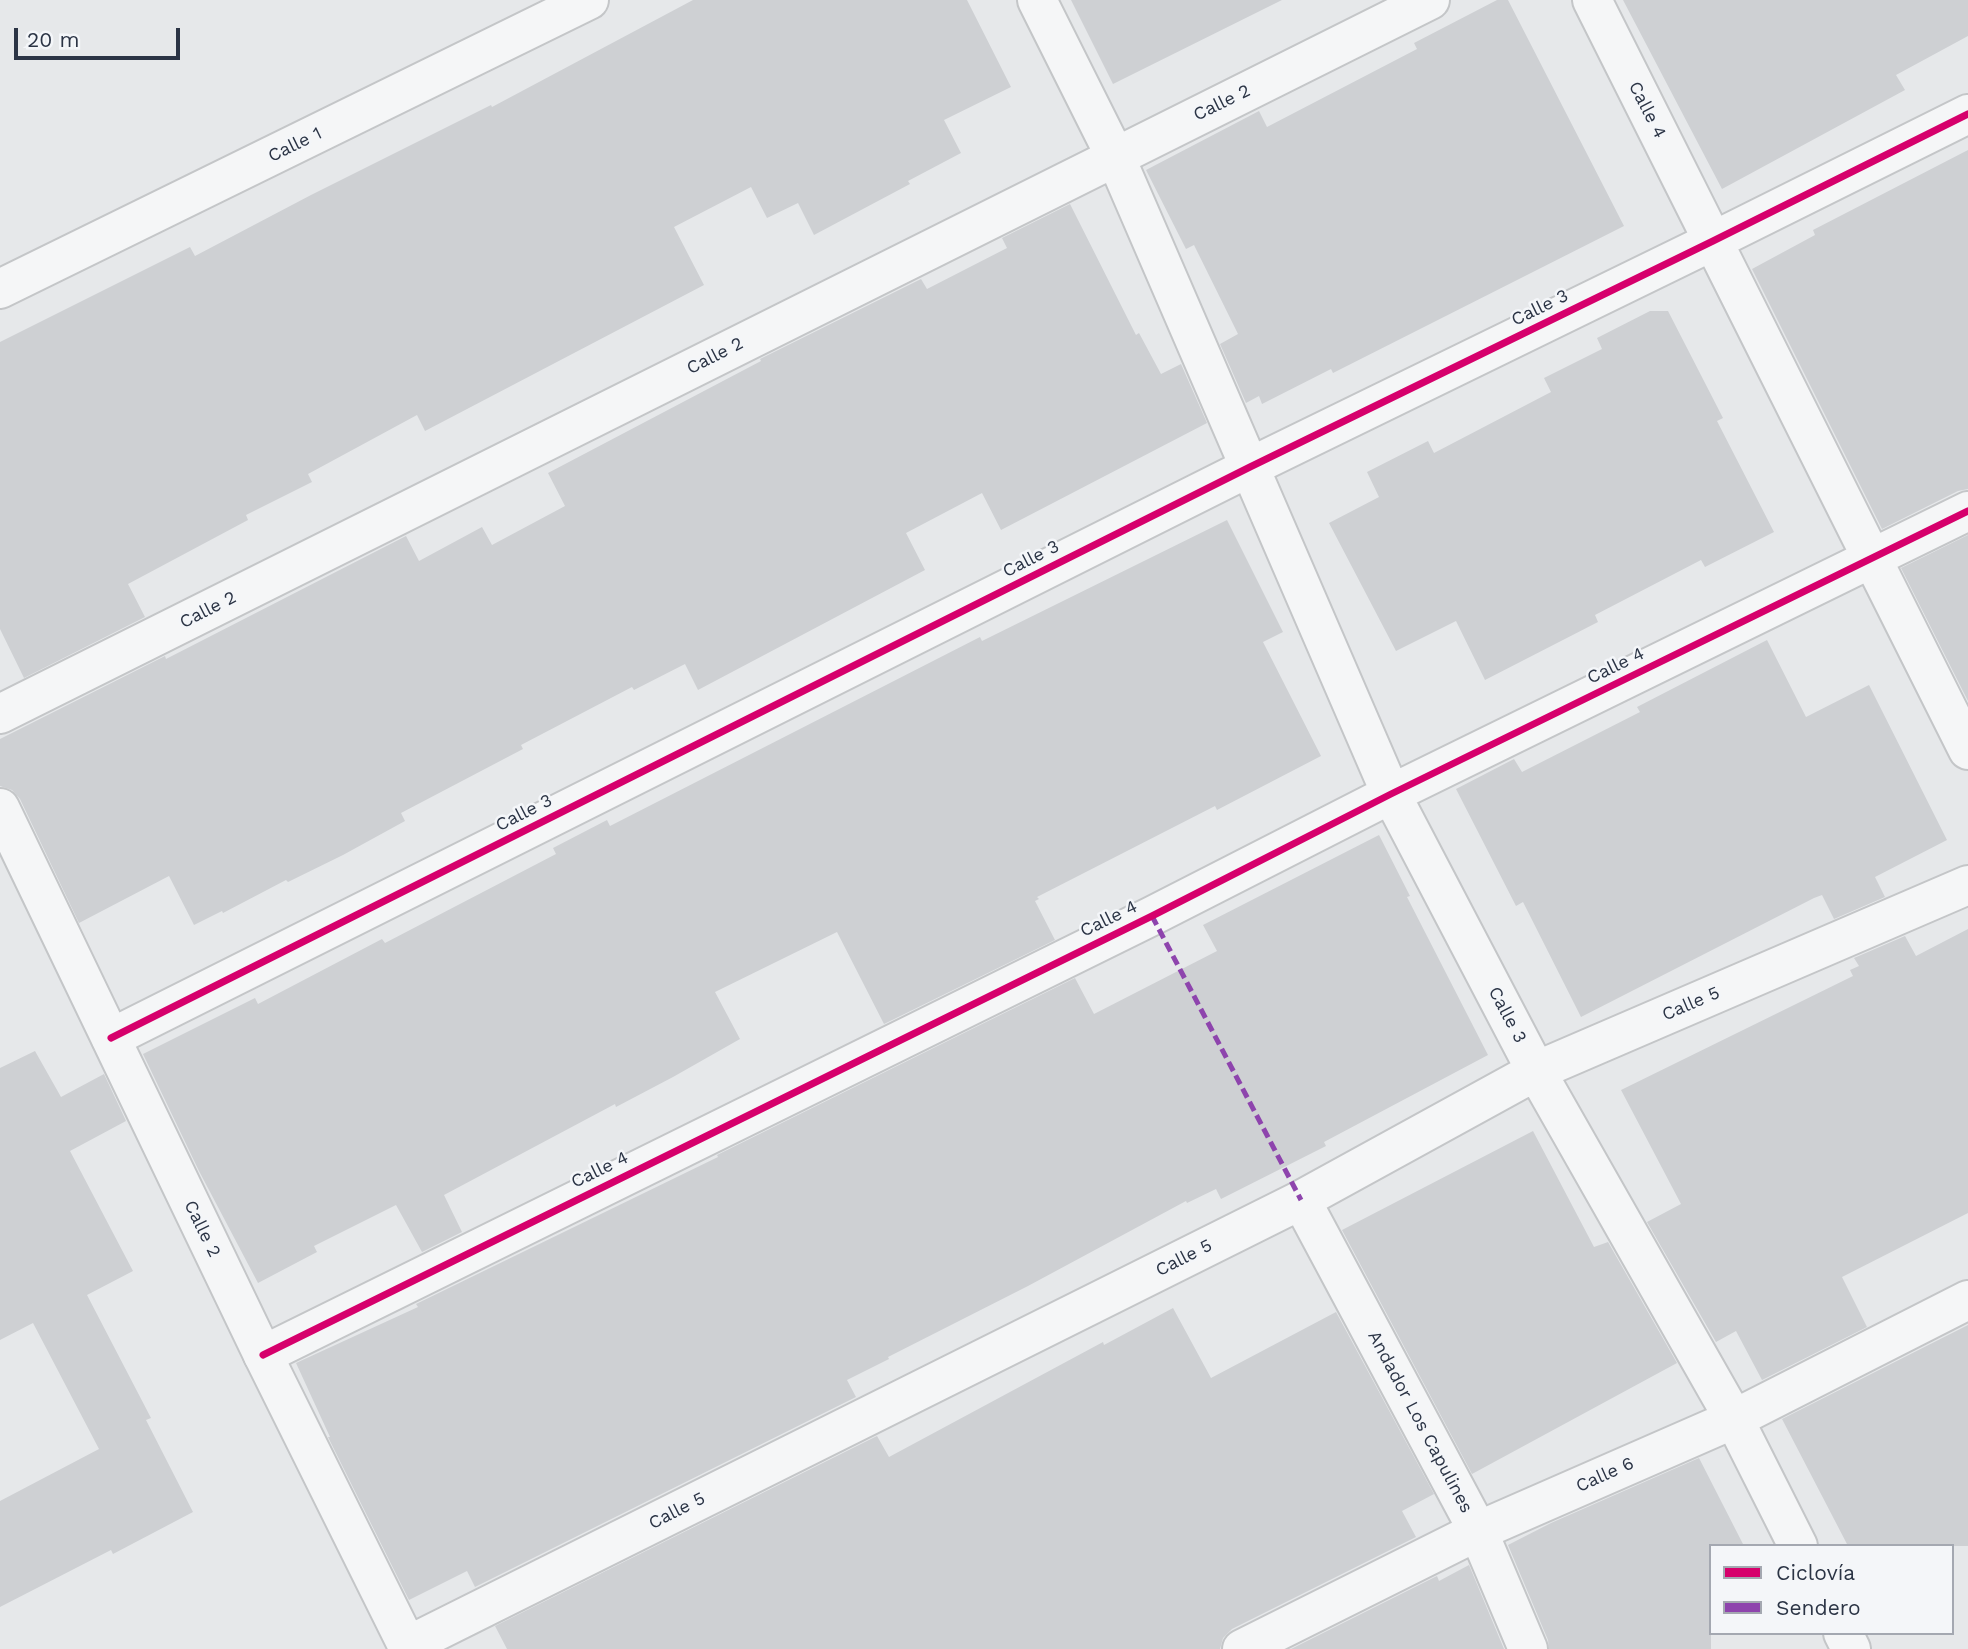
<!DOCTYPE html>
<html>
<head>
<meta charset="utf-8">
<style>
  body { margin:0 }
  #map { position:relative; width:1968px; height:1649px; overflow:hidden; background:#e6e8ea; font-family:"Work Sans",sans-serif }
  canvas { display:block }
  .legend { position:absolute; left:1709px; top:1544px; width:245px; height:91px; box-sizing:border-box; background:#f4f6f9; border:2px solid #a4a8b1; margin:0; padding:9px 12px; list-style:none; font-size:21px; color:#2b3445 }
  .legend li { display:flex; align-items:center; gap:14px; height:35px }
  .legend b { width:35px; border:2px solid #a4a8b1 }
  .scale { position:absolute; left:14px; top:28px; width:166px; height:32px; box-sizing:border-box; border:4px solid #2b3445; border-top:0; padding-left:9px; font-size:21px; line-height:24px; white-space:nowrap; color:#2b3445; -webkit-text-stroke:5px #f4f6f9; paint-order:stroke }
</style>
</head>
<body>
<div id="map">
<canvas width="1968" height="1649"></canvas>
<ul class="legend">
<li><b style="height:9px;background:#d6006c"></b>Ciclovía</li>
<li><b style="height:9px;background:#8e44ad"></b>Sendero</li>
</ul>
<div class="scale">20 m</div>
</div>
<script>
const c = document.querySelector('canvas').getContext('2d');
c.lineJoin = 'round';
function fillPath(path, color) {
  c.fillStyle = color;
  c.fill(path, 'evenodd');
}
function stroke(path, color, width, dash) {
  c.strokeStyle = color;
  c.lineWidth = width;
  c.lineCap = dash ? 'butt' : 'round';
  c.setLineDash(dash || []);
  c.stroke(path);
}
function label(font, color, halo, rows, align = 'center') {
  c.font = font + ' "Work Sans",sans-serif';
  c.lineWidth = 5;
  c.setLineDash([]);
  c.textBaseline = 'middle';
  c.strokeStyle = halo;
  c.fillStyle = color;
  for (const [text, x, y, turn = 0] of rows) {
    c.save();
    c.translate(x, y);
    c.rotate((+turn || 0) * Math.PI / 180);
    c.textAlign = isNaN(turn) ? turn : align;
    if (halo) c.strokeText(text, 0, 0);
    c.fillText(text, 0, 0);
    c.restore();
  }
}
const building = new Path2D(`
  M693 0H967L1011 87 944 120 961 153 908 181 910 184 814 235 798 203 767 218 751 187 674 227 704 285 425 431 417 415 308 474 312 482 246 515 248 520 128 584 145 617 24 678 0 629V342L190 247 195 256 311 195 491 105 492 107Z
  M1071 0H1282L1113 84Z
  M1497 0H1508L1624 226 1333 373 1331 369 1262 404 1259 396 1246 403 1220 344 1238 334 1194 245 1186 249 1146 170 1259 111 1267 127 1417 49 1414 43Z
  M1623 0H1968V36L1896 75 1905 90 1722 189Z
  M1968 150V489L1958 491 1882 529 1752 269 1815 235 1813 230Z
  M1070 204 1136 335 1139 333 1161 374 1181 364 1207 423 1001 530 982 493 906 533 925 570 698 690 685 664 634 690 632 687 521 745 523 749 401 813 405 821 343 855 288 882 286 880 223 913 222 911 194 925 169 876 79 923 20 799 12 790 0 786V739L165 656 166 659 406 536 419 561 482 527 492 545 565 506 548 473 761 361 760 359 921 279 927 289 1007 248 1002 238Z
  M1650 311H1668L1723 418 1717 421 1774 532 1705 567 1701 560 1595 615 1598 622 1485 680 1456 621 1396 651 1329 523 1379 497 1367 472 1428 441 1434 453 1551 392 1544 378 1602 349 1597 338Z
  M1227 520 1283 632 1263 642 1321 756 1217 810 1215 806 1037 897 1039 899 1035 901 1055 940 884 1024 837 932 715 992 740 1039 673 1077 616 1107 615 1104 444 1195 462 1232 422 1252 396 1205 314 1246 317 1252 258 1283 199 1171 143 1054 255 998 258 1004 382 939 385 943 556 854 553 848 607 820 610 826 980 637 982 641Z
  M1968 535V701L1901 568Z
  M1767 640 1806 717 1869 685 1947 840 1875 877 1885 897 1834 919 1822 895 1814 898 1581 1017 1523 902 1516 906 1456 789 1514 759 1522 772 1640 712 1637 707Z
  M1379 835 1410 896 1407 897 1488 1055 1324 1142 1326 1146 1221 1199 1216 1189 1187 1203 1186 1201 1028 1286 888 1357 889 1359 847 1380 856 1397 475 1587 467 1571 409 1600 328 1437H330L296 1363 418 1307 416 1304 718 1157 717 1155 1075 978 1094 1014 1217 951 1203 925Z
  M1968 929V1213L1842 1277 1867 1327 1762 1380 1736 1331 1716 1342 1647 1222 1681 1204 1621 1090 1853 976 1850 970 1859 966 1854 958 1905 936 1916 956Z
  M35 1051 61 1097 104 1074 126 1121 70 1151 133 1271 87 1295 151 1418 146 1420 193 1512 113 1554 111 1550 0 1607V1501L99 1449 33 1323 0 1340V1068Z
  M1533 1131 1594 1247 1608 1242 1677 1363 1472 1474 1342 1230Z
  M1173 1308 1211 1378 1336 1312 1434 1494 1402 1511 1416 1537 1232 1629 1223 1638 1220 1649H507L495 1626 877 1436 889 1457 1103 1342 1104 1345Z
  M1968 1325V1546H1848L1782 1419Z
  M1699 1458 1744 1546H1711V1649H1549L1548 1640 1508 1545 1551 1523Z
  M1469 1565 1504 1649H1291L1437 1576 1439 1581Z`);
const minor = new Path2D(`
  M1037 0 1115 156 1391 794 1536 1071 1734 1419 1798 1546
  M1592 0 1968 750
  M0 289 589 0
  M0 714 1430 0
  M111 1038 1250 467 1713 241 1968 114
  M1301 1200 1478 1531 1528 1649
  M263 1355 1152 916 1391 794 1968 511
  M1843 1633 1851 1649
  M407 1646 1301 1200 1536 1071 1968 885
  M1242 1649 1478 1531 1734 1419 1968 1300`);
const tertiary = new Path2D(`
  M0 808 263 1355 409 1649`);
const quiet = new Path2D(`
  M1152 916 1301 1200`);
const cycleway = new Path2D(`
  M111 1038 1250 467 1713 241 1968 114
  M263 1355 1152 916 1391 794 1968 511`);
const streetNames = [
  ["Calle 2",1222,103,-26],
  ["Calle 4",1647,110,63],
  ["Calle 1",295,145,-26],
  ["Calle 3",1540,308,-26],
  ["Calle 2",715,356,-27],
  ["Calle 3",1031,559,-27],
  ["Calle 2",208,610,-27],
  ["Calle 4",1616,666,-26],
  ["Calle 3",524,813,-27],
  ["Calle 4",1109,919,-26],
  ["Calle 5",1691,1004,-23],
  ["Calle 3",1507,1015,62],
  ["Calle 4",600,1170,-26],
  ["Calle 2",202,1229,64],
  ["Calle 5",1184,1258,-27],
  ["Andador Los Capulines",1420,1422,62],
  ["Calle 6",1605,1475,-24],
  ["Calle 5",677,1511,-27]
];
fillPath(building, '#ced0d3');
stroke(minor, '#c4c6c8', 42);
stroke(tertiary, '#c4c6c8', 42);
stroke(minor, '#f5f6f7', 38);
stroke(tertiary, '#f5f6f7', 38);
stroke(quiet, '#8e44ad', 5, [10, 5]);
stroke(cycleway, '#d6006c', 7);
label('18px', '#2b3445', '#f4f6f9', streetNames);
</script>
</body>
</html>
